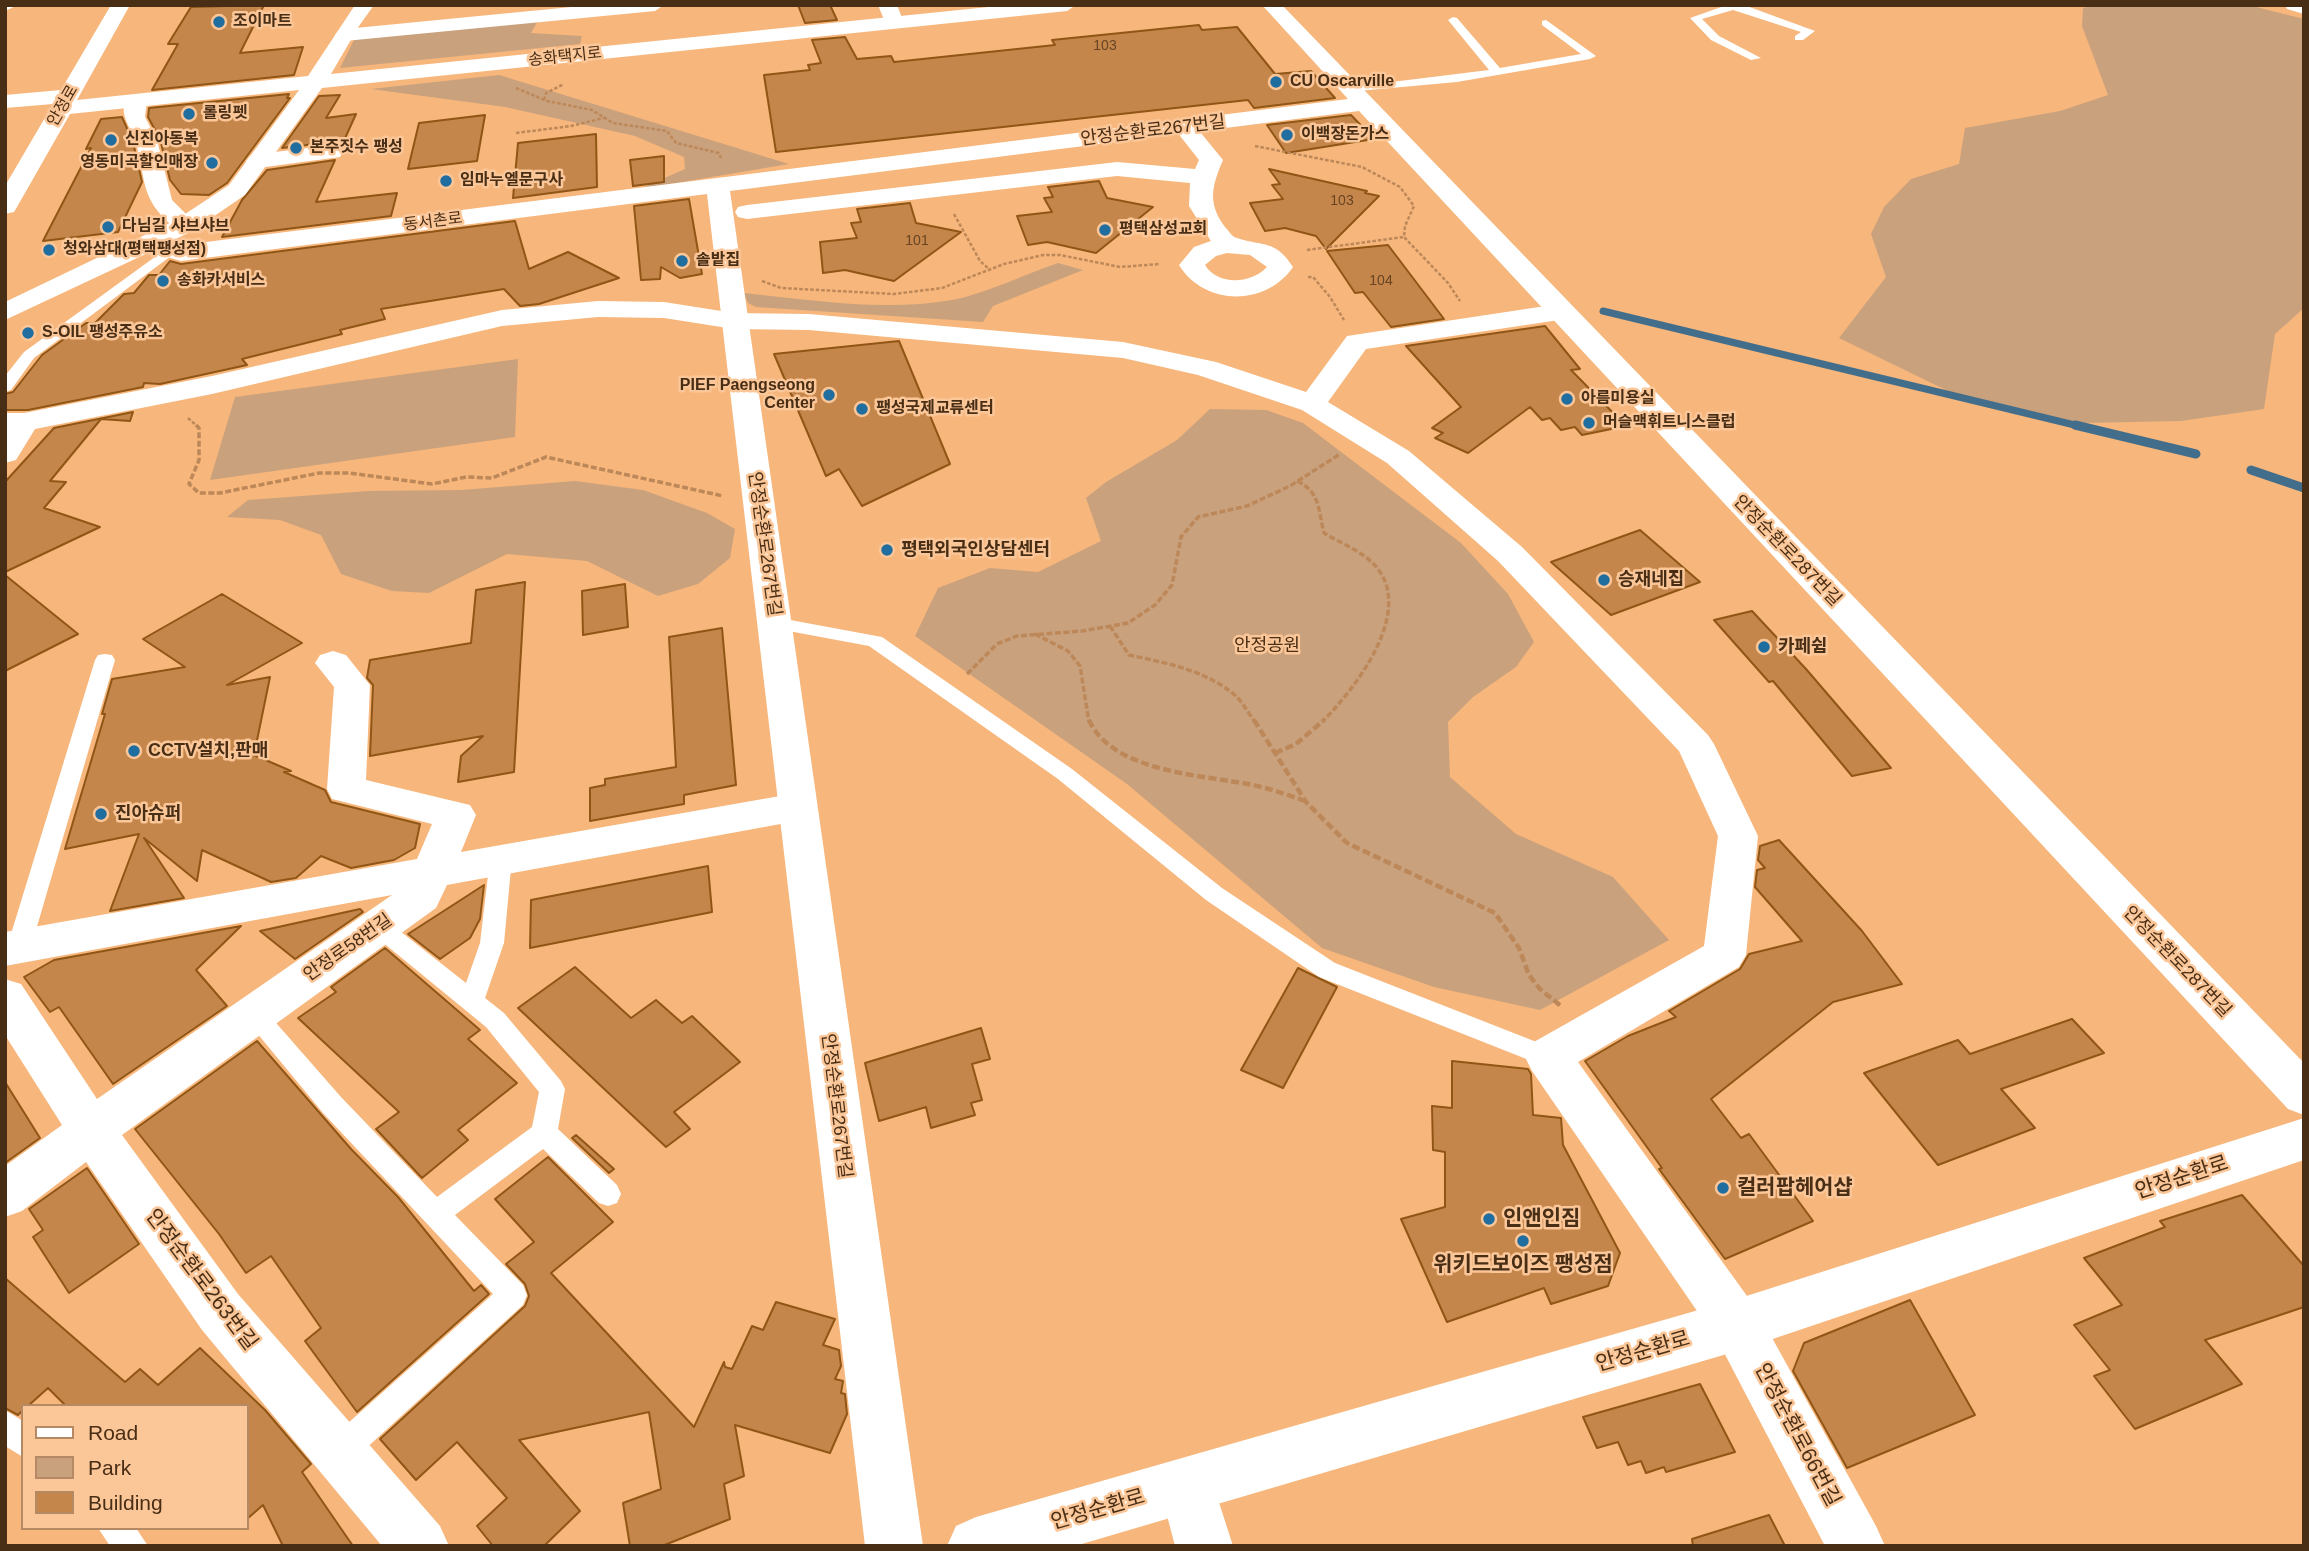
<!DOCTYPE html>
<html>
<head>
<meta charset="utf-8">
<style>
  body { margin:0 }
  #map { position:relative; width:2309px; height:1551px; overflow:hidden; background:#f7b67b; font-family:Helvetica,sans-serif }
  canvas { display:block }
  .frame { position:absolute; inset:0; border:7px solid #492e16; pointer-events:none }
  .legend { position:absolute; left:21px; top:1404px; width:228px; height:126px; box-sizing:border-box; background:#fbc698; border:2px solid #b48964; margin:0; padding:9px 12px; list-style:none; font-size:21px; color:#492e16 }
  .legend li { display:flex; align-items:center; gap:14px; height:35px }
  .legend b { width:35px; border:2px solid #b48964 }
</style>
</head>
<body>
<div id="map">
<canvas width="2309" height="1551"></canvas>
<div class="frame"></div>
<ul class="legend">
<li><b style="height:9px;background:#fff"></b>Road</li>
<li><b style="height:19px;background:#caa17d"></b>Park</li>
<li><b style="height:19px;background:#c5864b"></b>Building</li>
</ul>
</div>
<script>
const c = document.querySelector('canvas').getContext('2d');
c.lineJoin = 'round';
function fillPath(path, color) {
  c.fillStyle = color;
  c.fill(path, 'evenodd');
}
function stroke(path, color, width, dash) {
  c.strokeStyle = color;
  c.lineWidth = width;
  c.lineCap = dash ? 'butt' : 'round';
  c.setLineDash(dash || []);
  c.stroke(path);
}
function label(font, color, halo, rows, align = 'center') {
  c.font = font + ' Helvetica,"Noto Sans KR",sans-serif';
  c.lineWidth = 5;
  c.setLineDash([]);
  c.textBaseline = 'middle';
  c.strokeStyle = halo;
  c.fillStyle = color;
  for (const [text, x, y, turn = 0] of rows) {
    c.save();
    c.translate(x, y);
    c.rotate((+turn || 0) * Math.PI / 180);
    c.textAlign = isNaN(turn) ? turn : align;
    if (halo) c.strokeText(text, 0, 0);
    c.fillText(text, 0, 0);
    c.restore();
  }
}
const green = new Path2D(`
  M2094 5H2248L2304 19V308L2275 334 2264 409 2181 421 2081 423 1950 392 1839 338 1886 277 1871 234 1884 207 1911 179 1959 164 1965 128 2060 111 2108 95 2082 26 2083 8Z
  M539 19 531 33 582 36 580 44 340 68 355 38Z
  M499 75 789 164 640 189 685 169 684 157 635 136 505 107 371 89Z
  M1058 263 1083 270 993 306 983 322 756 307 748 303 744 293C813 300 883 312 952 300 984 294 1026 274 1058 263Z
  M518 359 515 437 210 480 235 397Z
  M1210 409 1266 410 1303 423 1461 543 1508 594 1534 642 1516 667 1473 697 1448 722 1450 777 1516 834 1613 877 1669 940 1540 1010 1434 987 1322 948 1127 784 915 636 938 588 990 568 1038 572 1101 541 1086 498 1106 482 1177 440Z
  M575 481 643 490 707 513 735 529 730 558 698 584 658 596 587 561 507 554 429 593 392 591 341 574 321 535 280 520 227 517 248 500 369 491 461 490Z`);
const streamFar1 = new Path2D(`
  M1603 311 2083 427`);
const stream = new Path2D(`
  M2075 425 2196 454
  M2251 470 2304 488`);
const building = new Path2D(`
  M264 5 240 53 303 47 294 75 152 90 178 44H168L191 7Z
  M798 5H830L837 20 805 23Z
  M1199 25 1202 30 1237 27 1275 74 1311 71 1335 98 1254 108 1248 100 776 152 764 75 810 70 808 65 821 63 812 40 845 37 857 59 891 56 894 62 1055 45 1052 40Z
  M289 94 287 98H290L227 183 209 195 181 194 170 180 160 139 148 117 149 108Z
  M340 95 326 118 356 114 342 145 332 142 282 148 319 96Z
  M485 115 477 161 408 169 419 123Z
  M1351 115 1374 139 1286 153 1267 125Z
  M122 117 133 142 142 182 118 232 43 241 91 148 86 149 101 119Z
  M596 134 597 187 513 198 518 143Z
  M664 156V182L633 186 630 160Z
  M335 160 316 202 397 193 391 216 222 237 242 200 267 170Z
  M1269 169 1367 191 1365 193 1379 196 1326 249 1316 236 1285 228 1265 231 1250 203 1283 199 1272 185 1280 184Z
  M1099 181 1107 198 1153 207 1096 253 1047 242 1028 245 1017 216 1052 212 1044 198 1053 197 1048 187Z
  M689 199 702 274 680 278 661 267 660 279 641 280 634 206Z
  M910 203 916 223 961 232 894 281 845 270 823 273 820 242 857 238 851 223 861 222 857 209Z
  M515 221 529 269 568 252 619 278 539 304 520 306 504 289 381 309 385 319 340 330 342 334 242 359 247 365 160 384 144 383 143 387 28 410H5V394L13 392 42 355 86 323H95L124 294 134 293 149 275H159L170 261 181 264Z
  M1388 245 1444 319 1391 327 1363 292 1355 293 1327 251Z
  M1545 326 1580 369 1571 370 1626 426 1582 435 1575 427 1561 430 1550 418 1542 420 1530 407 1468 453 1435 438 1443 433 1432 428 1461 407 1406 346Z
  M899 341 950 464 862 506 839 469 826 476 774 354Z
  M133 412 130 421 101 419 50 481 66 482 44 508 100 527 5 572V482L54 428Z
  M1640 530 1700 582 1611 615 1551 562Z
  M5 575 78 634 5 671Z
  M525 582 514 772 458 782 461 756 483 736 370 756 373 685 367 678 370 660 471 643 476 590Z
  M625 584 628 627 583 635 582 591Z
  M222 594 302 643 227 685 270 677 254 755 291 771 284 772 325 790 331 802 420 824 415 848 394 860 351 868 321 856 296 878 271 882 202 850 197 881 144 838 184 898 110 911 139 834 65 849 105 714H102L112 679 185 667 143 639Z
  M1752 611 1806 669 1891 768 1852 776 1773 681 1769 682 1714 620Z
  M722 628 736 785 684 795V804L590 821V788L605 785V779L676 767 669 637Z
  M1779 840 1862 931 1902 984 1833 1002 1711 1099 1741 1138 1749 1134 1813 1221 1725 1259 1659 1169 1662 1168 1585 1061 1628 1036 1676 1017 1669 1011 1740 969 1749 954 1802 941 1755 887 1757 870 1765 868 1758 860 1760 846Z
  M708 866 712 912 530 948 531 900Z
  M484 885 480 919 470 938 440 959 408 934Z
  M360 909 363 912 295 959 260 931Z
  M241 926 196 970 227 1006 113 1084 59 1007 50 1012 24 977 54 960Z
  M385 948 480 1030 468 1039 517 1083 458 1130 468 1140 422 1178 376 1129 399 1112 298 1018 336 992 331 987Z
  M575 967 631 1018 656 1000 682 1023 692 1016 740 1062 674 1112 690 1129 666 1147 518 1008Z
  M1298 968 1337 987 1283 1088 1241 1070Z
  M2072 1019 2104 1053 2001 1089 2035 1128 1938 1165 1864 1073 1958 1040 1970 1054Z
  M981 1028 990 1059 972 1064 982 1100 971 1103 975 1115 931 1128 926 1107 879 1121 865 1063Z
  M257 1041 351 1149 398 1197 474 1291 481 1285 489 1294 357 1412 305 1341 321 1328 271 1256 246 1273 219 1234 135 1129Z
  M1452 1061 1528 1069 1531 1074 1533 1115 1561 1118 1563 1145 1620 1253 1608 1286 1551 1304 1544 1288 1447 1322 1401 1219 1445 1207V1152L1433 1150 1432 1106 1452 1108Z
  M5 1082 40 1138 5 1163Z
  M576 1135 614 1169 609 1173 572 1138Z
  M548 1157 613 1222 551 1273 694 1427 724 1362 725 1367 732 1369 752 1326 763 1330 776 1302 835 1319 823 1345 839 1350 841 1366 835 1379 843 1381 841 1393 845 1394 847 1414 830 1453 735 1425 744 1476 724 1484 730 1519 662 1546H630L623 1503 661 1489 649 1412 519 1440 580 1511 544 1546H493L477 1526 507 1498 457 1442 416 1480 380 1439 525 1306 529 1296 525 1284 506 1264 534 1242 495 1199Z
  M87 1168 139 1244 69 1293 33 1237 43 1230 29 1209Z
  M2242 1195 2304 1266V1307L2205 1340 2242 1384 2135 1429 2094 1376 2110 1370 2074 1325 2122 1305 2084 1258 2165 1227 2160 1221Z
  M5 1278 125 1382 140 1369 158 1385 200 1348 265 1410 311 1464 302 1472 353 1546H283L263 1505 247 1519V1406H66L48 1388 28 1406H23V1410L18 1415 5 1408Z
  M1910 1300 1975 1415 1847 1468 1793 1371 1804 1343Z
  M1700 1384 1735 1452 1666 1472 1664 1467 1646 1473 1641 1461 1628 1465 1618 1442 1597 1448 1583 1417Z
  M1769 1515 1785 1546H1693L1692 1539Z`);
const pathFar2 = new Path2D(`
  M516 88 547 101 592 110 613 123 667 131 676 143 719 153 721 158
  M544 100 546 93 564 84
  M516 133 571 126 604 118
  M1255 146 1362 167 1400 187 1414 206 1405 226 1404 237 1448 283 1460 301
  M954 214 980 261 989 269
  M1307 250 1404 237
  M1308 277H1313L1330 297 1344 320
  M762 281 781 288 894 294 942 288 1004 264 1043 255H1060L1120 267 1160 264
  M188 418 198 427`);
const pathFar1 = new Path2D(`
  M196 425 199 428V460L189 484 199 493H220L319 473H349L432 484 466 477 492 478 546 457 723 496
  M1297 481C1321 492 1318 511 1324 533 1342 544 1365 552 1378 569 1413 615 1354 690 1322 722
  M1110 626 1129 655C1166 663 1206 670 1236 696 1243 703 1249 714 1255 722
  M1035 634 1068 651 1080 666 1089 722
  M967 674 997 644 1017 636 1082 631 1128 623 1155 605 1172 585 1181 537 1198 517 1247 506 1290 486 1340 454`);
const path = new Path2D(`
  M1089 720C1113 773 1204 775 1253 785 1271 789 1288 795 1305 801
  M1254 720 1306 802 1347 843 1495 913 1519 948 1529 975 1540 989 1561 1006
  M1275 753 1296 744 1324 720`);
const lane = new Path2D(`
  M5 5H18L5 11Z
  M1727 5H1744L1815 31 1803 40H1795V36L1801 32 1733 10 1702 19 1719 36 1761 58 1751 60 1711 40 1690 18Z
  M1453 17 1457 18 1500 68 1581 54 1542 25V21L1546 20 1596 56 1590 59 1457 82 1347 92 1345 90 1351 87 1489 70 1448 20Z
  M170 246 175 247V253L34 358 11 390 5 392V376L24 352Z
  M774 617 882 637 1072 769 1222 888 1335 963 1557 1050 1560 1057 1557 1064 1548 1068 1539 1064 1319 977 1206 900 1058 779 869 646 767 627 765 623 767 619Z
  M105 654 112 655 115 660 31 947 27 954 19 956 11 954 7 947 95 660 98 655Z
  M501 850 509 852 512 858 504 943 485 998 504 1013 561 1081 565 1089 558 1129 617 1185 621 1194 617 1203 608 1206 599 1203 543 1149 455 1215 523 1285 527 1295 523 1305 351 1462 340 1466 329 1462 325 1451 329 1440 493 1294 323 1113 242 1015 245 1008 254 1005 263 1008 341 1097 437 1197 532 1127 539 1092 486 1027 370 932 366 926 370 920 378 917 386 920 466 983 480 943 490 858 493 852Z
  M5 1410 23 1421V1457L5 1446Z
  M98 1528H136L148 1546H110Z`);
const street = new Path2D(`
  M592 5H664L655 11 345 41 338 39 335 35 338 31 345 29Z
  M878 5H897L904 23 901 27H887Z
  M136 95 144 96 147 101 145 117 157 140 172 200 197 225 194 230C180 234 175 229 166 220 139 194 146 174 135 141 130 125 117 113 128 96Z
  M1184 120 1192 122 1223 160C1212 186 1207 203 1225 227 1229 231 1232 237 1237 238 1264 247 1275 239 1293 267 1266 307 1204 306 1179 265L1194 247 1211 241 1189 206 1190 183 1117 176 747 219 738 217 735 212 738 207 747 205 1117 162 1195 169 1199 160 1173 127 1176 122ZM1227 253 1250 255 1267 267C1251 284 1218 286 1205 265L1216 256Z
  M332 145 340 147 343 152 340 157 258 168 250 166 246 161 250 156 258 154Z
  M598 301 664 302 734 313 809 314 1123 342 1216 362 1306 392 1347 336 1559 304 1569 306 1572 312 1569 318 1559 320 1366 349 1328 402 1409 451 1522 547 1708 735 1714 744 1758 836 1746 955 1739 967 1578 1062 1755 1307 1876 1526 1885 1546H1825L1719 1343 1532 1071 1525 1057 1532 1043 1704 946 1718 836 1679 751 1498 561 1387 463 1302 410 1198 375 1123 358 809 330 734 329 664 318 598 317 502 326 212 394 35 429 16 460 5 463V413H24L212 376 502 310Z
  M333 651 346 655 370 685 366 780 470 805 476 815 461 852 797 793 811 797 817 807 811 817 797 821 447 885 436 908 122 1135 238 1294 440 1526 449 1546H382L202 1330 86 1162 22 1211 5 1217V1166L62 1125 5 1035V979L21 984 97 1099 392 895 5 966V932L417 859 432 824 332 799 327 789 334 687 315 663 320 655Z
  M1187 1457 1207 1465 1233 1546H1175L1159 1485 1167 1465Z`);
const secondary = new Path2D(`
  M111 5H130L77 100 308 76 355 5H374L359 26 331 74 1008 5H1076L1067 11 322 88 245 195 194 230 170 242 182 245 1348 99 1262 5H1282L2304 1063V1115L2288 1109 1359 111 730 191 923 1546H865L707 194 181 261 150 252 5 320V302L176 220 229 185 299 90 70 114 17 207 14 212 5 214V186L53 104 5 108V95L61 90Z
  M2285 5H2304V14L2287 9Z
  M2304 1118V1160L1737 1351 1075 1546H947L956 1526 976 1517 1737 1299Z`);
const markers = [
  [219,22,7,"#206da0"],
  [1276,82,7,"#206da0"],
  [189,114,7,"#206da0"],
  [1287,135,7,"#206da0"],
  [111,140,7,"#206da0"],
  [296,148,7,"#206da0"],
  [212,163,7,"#206da0"],
  [446,181,7,"#206da0"],
  [108,227,7,"#206da0"],
  [1105,230,7,"#206da0"],
  [49,250,7,"#206da0"],
  [682,261,7,"#206da0"],
  [163,281,7,"#206da0"],
  [28,333,7,"#206da0"],
  [829,395,7,"#206da0"],
  [1567,399,7,"#206da0"],
  [862,409,7,"#206da0"],
  [1589,423,7,"#206da0"],
  [887,550,7,"#206da0"],
  [1604,580,7,"#206da0"],
  [1764,647,7,"#206da0"],
  [134,751,7,"#206da0"],
  [101,814,7,"#206da0"],
  [1723,1188,7,"#206da0"],
  [1489,1219,7,"#206da0"],
  [1523,1241,7,"#206da0"]
];
const numberNames = [
  ["103",1105,46],
  ["103",1342,201],
  ["101",917,241],
  ["104",1381,281]
];
const farPoinames = [
  ["조이마트",233,22],
  ["CU Oscarville",1290,82],
  ["롤링펫",203,114],
  ["이백장돈가스",1301,135],
  ["신진아동복",125,140],
  ["본주짓수 팽성",310,148],
  ["영동미곡할인매장",198,163,"right"],
  ["임마누엘문구사",460,181],
  ["다님길 샤브샤브",122,227],
  ["평택삼성교회",1119,230],
  ["청와삼대(평택팽성점)",63,250],
  ["솔밭집",696,261],
  ["송화카서비스",177,281],
  ["S-OIL 팽성주유소",42,333],
  ["PIEF Paengseong",815,386,"right"],
  ["Center",815,404,"right"],
  ["아름미용실",1581,399],
  ["팽성국제교류센터",876,409],
  ["머슬맥휘트니스클럽",1603,423]
];
const farStreetnames = [
  ["송화택지로",565,57,-6],
  ["안정로",63,106,-60],
  ["동서촌로",433,222,-7]
];
const streetNames = [
  ["안정순환로267번길",1153,131,-7],
  ["안정순환로267번길",764,544,82],
  ["안정순환로287번길",1787,551,46],
  ["안정로58번길",348,948,-35],
  ["안정순환로287번길",2177,962,46],
  ["안정순환로267번길",836,1106,83]
];
const poiNames = [
  ["평택외국인상담센터",901,550],
  ["승재네집",1618,580],
  ["카페쉼",1778,647],
  ["CCTV설치,판매",148,751],
  ["진아슈퍼",115,814]
];
const parkNames = [
  ["안정공원",1267,646]
];
const nearStreetnames = [
  ["안정순환로",2182,1178,-18],
  ["안정순환로263번길",201,1280,53],
  ["안정순환로",1643,1352,-16],
  ["안정순환로66번길",1797,1435,62],
  ["안정순환로",1098,1510,-16]
];
const nearPoinames = [
  ["컬러팝헤어샵",1737,1188],
  ["인앤인짐",1503,1219],
  ["위키드보이즈 팽성점",1523,1265,"center"]
];
fillPath(green, '#caa17d');
stroke(streamFar1, '#426e8b', 7);
stroke(stream, '#426e8b', 9);
fillPath(building, '#c5864b');
stroke(building, '#905615', 2);
stroke(pathFar2, '#bd8859', 2.5, [3.5, 2]);
stroke(pathFar1, '#bd8859', 3.5, [6, 2.5]);
stroke(path, '#bd8859', 4.5, [8, 3.5]);
fillPath(lane, '#fff');
fillPath(street, '#fff');
fillPath(secondary, '#fff');
for (const [x, y, r, color] of markers) {
  const dot = new Path2D();
  dot.arc(x, y, r, 0, 2 * Math.PI);
  c.fillStyle = color;
  c.fill(dot);
  stroke(dot, '#fbc698', 2.5);
}
label('14px', '#684423', null, numberNames);
label('bold 16px', '#492e16', '#fbc698', farPoinames, 'left');
label('16px', '#492e16', '#fbc698', farStreetnames);
label('18px', '#492e16', '#fbc698', streetNames);
label('bold 18px', '#492e16', '#fbc698', poiNames, 'left');
label('18px', '#4a2f15', '#fbc698', parkNames);
label('21px', '#492e16', '#fbc698', nearStreetnames);
label('bold 21px', '#492e16', '#fbc698', nearPoinames, 'left');
</script>
</body>
</html>
